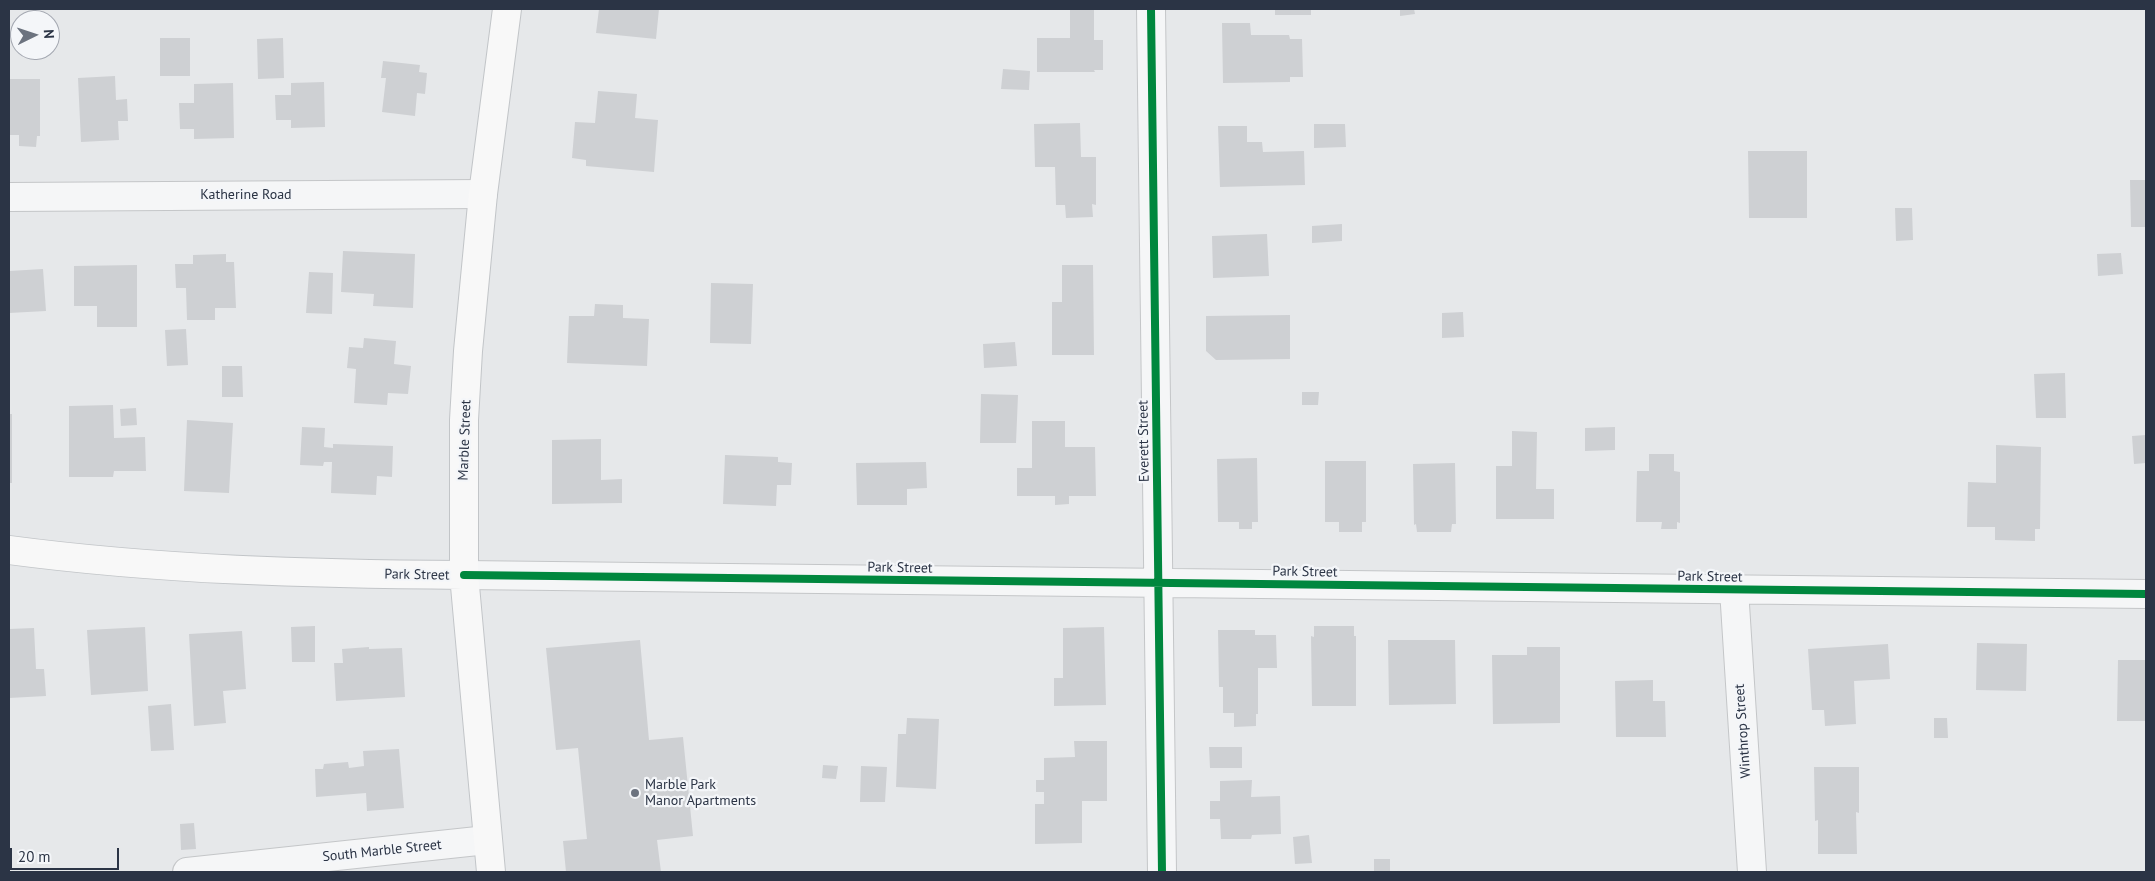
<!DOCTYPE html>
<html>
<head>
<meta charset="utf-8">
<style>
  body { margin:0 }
  #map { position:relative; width:2155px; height:881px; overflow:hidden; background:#e6e8ea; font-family:"PT Sans",sans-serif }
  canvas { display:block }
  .frame { position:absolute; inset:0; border:10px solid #2b3445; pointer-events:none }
  .north { position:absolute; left:10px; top:10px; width:50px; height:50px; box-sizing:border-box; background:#f4f6f9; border:1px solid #a4a8b1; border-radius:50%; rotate:86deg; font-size:14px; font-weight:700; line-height:20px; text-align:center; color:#2b3445 }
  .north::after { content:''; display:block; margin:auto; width:18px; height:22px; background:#6c737f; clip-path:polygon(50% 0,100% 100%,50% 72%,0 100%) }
  .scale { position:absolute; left:10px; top:848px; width:109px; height:22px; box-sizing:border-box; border:2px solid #2b3445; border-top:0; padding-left:6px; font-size:15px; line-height:18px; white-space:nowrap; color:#2b3445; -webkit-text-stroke:4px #f4f6f9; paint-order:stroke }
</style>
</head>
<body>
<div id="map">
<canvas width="2155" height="881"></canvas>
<div class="frame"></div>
<div class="north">N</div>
<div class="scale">20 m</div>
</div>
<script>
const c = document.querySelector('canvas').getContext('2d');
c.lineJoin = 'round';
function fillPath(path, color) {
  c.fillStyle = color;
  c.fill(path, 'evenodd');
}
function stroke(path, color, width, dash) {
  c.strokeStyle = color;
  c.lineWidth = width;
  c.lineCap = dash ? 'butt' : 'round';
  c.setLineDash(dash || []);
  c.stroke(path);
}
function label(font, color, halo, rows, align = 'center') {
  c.font = font + ' "PT Sans",sans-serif';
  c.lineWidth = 4.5;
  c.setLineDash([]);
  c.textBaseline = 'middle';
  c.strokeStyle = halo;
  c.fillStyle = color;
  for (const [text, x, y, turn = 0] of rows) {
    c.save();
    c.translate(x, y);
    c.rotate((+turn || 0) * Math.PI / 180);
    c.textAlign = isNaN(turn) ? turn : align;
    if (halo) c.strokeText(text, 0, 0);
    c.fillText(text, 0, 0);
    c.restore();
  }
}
const building = new Path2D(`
  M599 9H659L656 39 596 33Z
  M1070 9H1094V40H1103V70H1094L1095 72H1037V38H1070Z
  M1275 9H1311V15H1275Z
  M1400 9H1414L1415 14 1400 16Z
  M1222 23H1250L1251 35H1289L1290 39H1302L1303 77H1290V82L1223 83Z
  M160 38H190V76H160Z
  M283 38 284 78 258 79 257 39Z
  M383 61 420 65 419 72 427 73 425 94 417 93 415 116 382 112 386 78H381Z
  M1003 69 1030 71 1029 90 1001 89Z
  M115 76 116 100 127 99 128 121H118L119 140 81 142 78 78Z
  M9 79H40V136H37L36 147 19 146V135H9Z
  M324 82 325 127 291 128V120H276L275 95H291V83Z
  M233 83 234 138 194 139V129H180L179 103H194V84Z
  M598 91 637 94 635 118 658 120 654 172 586 166V160L572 158 575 122 595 123Z
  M1080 123 1081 157H1096V205L1092 204 1093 217 1066 218 1065 205H1056L1055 167H1035L1034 124Z
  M1314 124H1345L1346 147 1314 148Z
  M1218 126H1247V142H1262L1263 152 1304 151 1305 185 1220 187Z
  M1748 151H1807V218H1749Z
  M2130 180H2146V227H2131Z
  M1895 208H1912L1913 240 1896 241Z
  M1342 224V241L1312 243V226Z
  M1267 234 1269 276 1213 278 1212 236Z
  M343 251 415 254 413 308 373 306 374 294 341 292Z
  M2121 253 2123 274 2098 276 2097 254Z
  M226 254V262H234L236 308H215V320H187L186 288H176L175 264H193V255Z
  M137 265V327H97V306H74V266Z
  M1062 265H1093L1094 355H1052V302H1062Z
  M43 269 46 311 9 313V271Z
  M309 272 333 273 332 314 306 313Z
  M711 283 753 284 751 344 710 343Z
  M595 304 623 305V318L649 319 647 366 567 363 569 316H594Z
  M1463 312 1464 337 1442 338V313Z
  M1290 315V359L1216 360 1206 351V316Z
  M186 329 188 365 167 366 165 330Z
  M364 338 396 341 394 364 411 366 408 394 388 393 387 405 354 403 356 369 347 368 349 347 363 348Z
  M1015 342 1017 366 984 368 983 344Z
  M222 366H242L243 397H222Z
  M2065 373 2066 418H2036L2034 374Z
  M1302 392H1319L1318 405H1302Z
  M981 394 1018 395 1016 443H980Z
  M113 405 114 438 145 437 146 471H114L113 477H69V406Z
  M136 408 137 425 121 426 120 409Z
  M9 414H12V483H9Z
  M187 420 233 423 229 493 184 491Z
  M1032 421H1065V447H1095L1096 496H1069V504L1055 505V496H1017V468H1032Z
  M302 427 325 428 324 447 333 448V444L393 446 392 477 377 476 376 495 331 493 332 462H324L323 466 300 465Z
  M1615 427V450L1585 451V428Z
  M1512 431 1537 432 1536 489H1554V519H1496V466H1512Z
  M2146 435V463L2134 464 2132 436Z
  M601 439V480L622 479V503L552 504V440Z
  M1996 445 2041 447 2040 529H2035V541L1995 540V527H1967L1968 482 1996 483Z
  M1649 454H1674V471L1680 472V523L1677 522V529H1661L1662 522H1636L1637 471H1649Z
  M725 455 778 457V462L792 463 791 485H777L776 506 723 504Z
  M1257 458 1258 522H1252V529H1239V522H1218L1217 459Z
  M1325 461H1366V522H1362V532H1339V522H1325Z
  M926 462 927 488 907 489V505H857L856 463Z
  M1455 463 1456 524H1452L1451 532H1417L1416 524 1414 525 1413 464Z
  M315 626V662H292L291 627Z
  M1314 626H1354V636H1356V706H1312L1311 636 1314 637Z
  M145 627 148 691 91 695 87 630Z
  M1104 627 1106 705 1054 706V678H1063V628Z
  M34 628 36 669H44L46 696 9 698V629Z
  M1218 630H1255V635H1276L1277 668H1258V714H1256V726L1234 727V713H1223V687H1219Z
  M242 631 246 689 223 691 226 723 194 726 189 634Z
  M640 640 649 740 683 737 693 836 657 840 661 872H566L563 841 587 839 578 748 556 750 546 648Z
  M1388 640H1455L1456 704 1389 705Z
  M1977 643 2027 644 2026 691 1976 690Z
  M1888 644 1890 679 1854 681 1856 724 1825 726 1824 710H1812L1808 649Z
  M369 647V649L402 648 405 697 336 701 334 663H343L342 649Z
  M1527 647H1560V723L1493 724 1492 655H1527Z
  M2118 660H2146V721H2117Z
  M1653 680V701H1665L1666 737H1616L1615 681Z
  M171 704 174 750 151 751 148 706Z
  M907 718 939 719 936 789 896 787 898 734H906Z
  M1934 718H1947L1948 738H1934Z
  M1074 741H1107V801H1082V843L1035 844V804H1044V792H1036V780H1044V758L1075 757Z
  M1209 747H1242V768H1210Z
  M399 749 404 808 367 811 366 793 316 797 315 769H323L324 764 348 762 349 768 364 766 363 751Z
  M823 765 838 766 836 779 822 778Z
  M861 766 887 767 885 802H860Z
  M1814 767H1859V813L1856 812 1857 854H1818V820L1815 821Z
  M1252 780 1251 797 1280 796 1281 834 1252 835 1251 839H1221L1220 819H1210V801H1220V781Z
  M194 823 196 849 181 850 180 824Z
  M1309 835 1312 863 1295 864 1293 837Z
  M1374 859H1390V872H1374Z`);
const minor = new Path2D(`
  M1151 9 1162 872
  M9 197 483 194
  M464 575 2146 594
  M1734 589 1752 872
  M187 872 487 840`);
const major = new Path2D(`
  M9 550C160 570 312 574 464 575
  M491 872 464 575V420L468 351 483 194 507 9`);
const cycleway = new Path2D(`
  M1151 9 1162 872
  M464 575 2146 594`);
const markers = [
  [635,793,5,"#6c737f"]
];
const streetNames = [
  ["Katherine Road",246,195],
  ["Marble Street",465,440,-88],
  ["Everett Street",1144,441,-91],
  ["Park Street",900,568,1],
  ["Park Street",1305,572,1],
  ["Park Street",417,575,1],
  ["Park Street",1710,577,1],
  ["Winthrop Street",1743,731,-94],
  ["South Marble Street",382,851,-6]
];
const poiNames = [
  ["Marble Park",645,785],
  ["Manor Apartments",645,801]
];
fillPath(building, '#ced0d3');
stroke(minor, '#c4c6c8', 30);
stroke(major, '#c2c5c8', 30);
stroke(minor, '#f5f6f7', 28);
stroke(major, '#f8f8f8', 28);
stroke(cycleway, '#00873e', 8);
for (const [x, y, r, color] of markers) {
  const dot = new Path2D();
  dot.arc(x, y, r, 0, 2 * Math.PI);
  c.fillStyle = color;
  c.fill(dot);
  stroke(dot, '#f4f6f9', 2);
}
label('14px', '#2b3445', '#f4f6f9', streetNames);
label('14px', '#2b3445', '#f4f6f9', poiNames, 'left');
</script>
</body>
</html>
